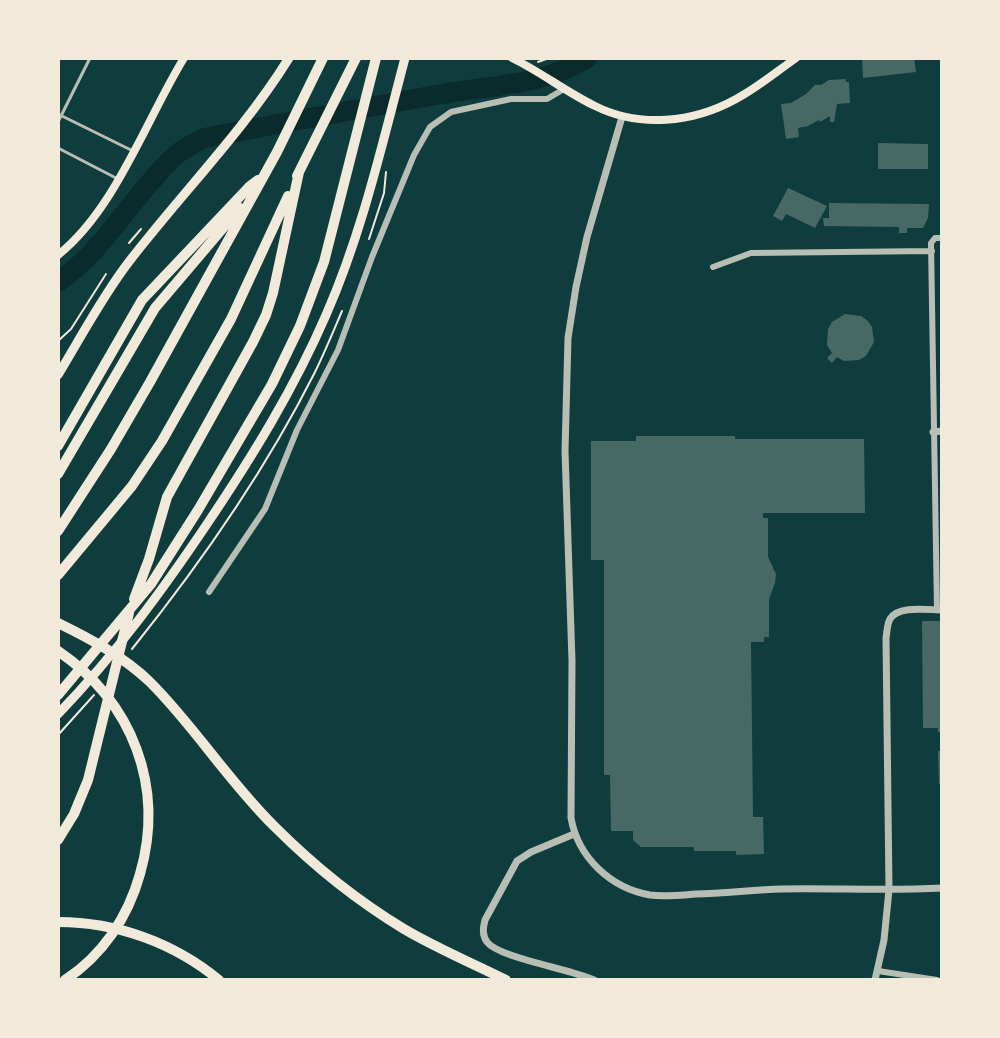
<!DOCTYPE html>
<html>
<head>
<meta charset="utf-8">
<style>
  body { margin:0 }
  #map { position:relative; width:1000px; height:1038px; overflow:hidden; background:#0f3d3e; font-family:"DM Sans",sans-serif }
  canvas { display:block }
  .frame { position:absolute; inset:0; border:60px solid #f1e9da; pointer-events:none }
</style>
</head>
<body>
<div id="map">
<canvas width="1000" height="1038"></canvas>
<div class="frame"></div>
</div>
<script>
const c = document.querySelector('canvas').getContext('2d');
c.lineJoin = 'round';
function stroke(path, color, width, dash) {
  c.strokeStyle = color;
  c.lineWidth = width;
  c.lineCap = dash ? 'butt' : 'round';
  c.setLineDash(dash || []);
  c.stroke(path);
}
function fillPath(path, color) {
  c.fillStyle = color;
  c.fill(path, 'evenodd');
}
const river = new Path2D(`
  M58 282C107 248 133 194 176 155 184 148 195 143 204 138 283 123 362 108 442 94 490 85 544 86 587 58`);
const building = new Path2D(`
  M862 58H914L916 72 863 78Z
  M846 79V82H849L850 103 837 104 834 122H830V116L820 122 819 120 808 126 798 128 799 137 786 139 781 104 791 103 806 94 815 85H821L829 80Z
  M878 143 928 144V169H878Z
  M788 188 827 206 815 228 786 214 782 221 773 216Z
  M829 203 929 204 928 218 923 228H907V233H899V227L824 226 823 218H829Z
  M845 314 861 316 868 321 872 327 874 342 866 356 859 360 844 361 837 357 832 363 827 358 832 353 827 345 828 329 832 322Z
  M636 436H735V439H864L865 513H763V518H768V557L776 574 775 583 769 599V637H764V642H751L753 817H763L764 854 736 855V851H694V847H641L633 840V831H611L610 775H604V560H591V441H636Z
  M922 621H942V732H938V728H923Z
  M938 751H942V784H939Z`);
const path = new Path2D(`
  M538 62 549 58
  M369 239 384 193 386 172
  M129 243 141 229
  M58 341 71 329 106 274
  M132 649C201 563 264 473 314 374 324 354 333 332 342 311
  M58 735 94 695`);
const service = new Path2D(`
  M62 116 133 151
  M58 122 90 58
  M58 148 116 178`);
const minor = new Path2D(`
  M713 267 751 253 932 251
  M209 592 265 509 297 430 338 350 372 257 414 155 430 127 451 112 511 99H547L564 89
  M937 610 931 243 935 238H942
  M878 971 937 980`);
const tertiary = new Path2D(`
  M622 117 587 237 576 287 568 338 565 451 572 661 571 818C578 857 610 888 650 895 665 897 681 895 696 894 725 893 754 890 782 889 835 888 888 891 942 888
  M933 432 942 431
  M574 834 531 852 517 861 485 920C483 928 482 935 487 942 499 958 571 969 594 980
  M875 980 884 940 889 890 886 638C887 632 887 624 890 619 898 605 928 610 942 610`);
const secondary = new Path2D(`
  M512 58C541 72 566 92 595 106 639 128 693 123 736 99 757 88 776 72 796 58
  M58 255C115 210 146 120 184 58`);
const trunk = new Path2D(`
  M58 375C81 337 102 297 128 263 181 194 243 132 289 58
  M58 714C115 655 162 591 207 524 252 457 294 389 326 315 362 233 382 145 405 58`);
const motorway = new Path2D(`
  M297 176 356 58
  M58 446 142 300 250 186 258 180
  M58 474 155 308 240 208
  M58 531 111 449 150 382 277 152 323 58
  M58 575 132 486 162 441 231 319 288 196
  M134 599 149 559 167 497 253 342 266 315 273 293 299 172
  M58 623C91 639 124 657 150 682 195 727 229 782 275 827 314 866 356 900 404 929 436 948 472 963 506 980
  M58 651C133 702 165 787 140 874 128 917 103 955 65 980
  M58 695 151 584 198 510 272 384 300 326 324 262 376 58
  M58 840 74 814 88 780 129 613
  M58 922C117 922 174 943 219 980`);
stroke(river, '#0a2a2b', 20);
fillPath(building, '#486865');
stroke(path, '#f1e9da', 2);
stroke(service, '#b8beb3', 3);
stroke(minor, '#b8beb3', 6);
stroke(tertiary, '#b8beb3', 7);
stroke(secondary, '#f1e9da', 8);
stroke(trunk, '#f1e9da', 9);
stroke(motorway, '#f1e9da', 10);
</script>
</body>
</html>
